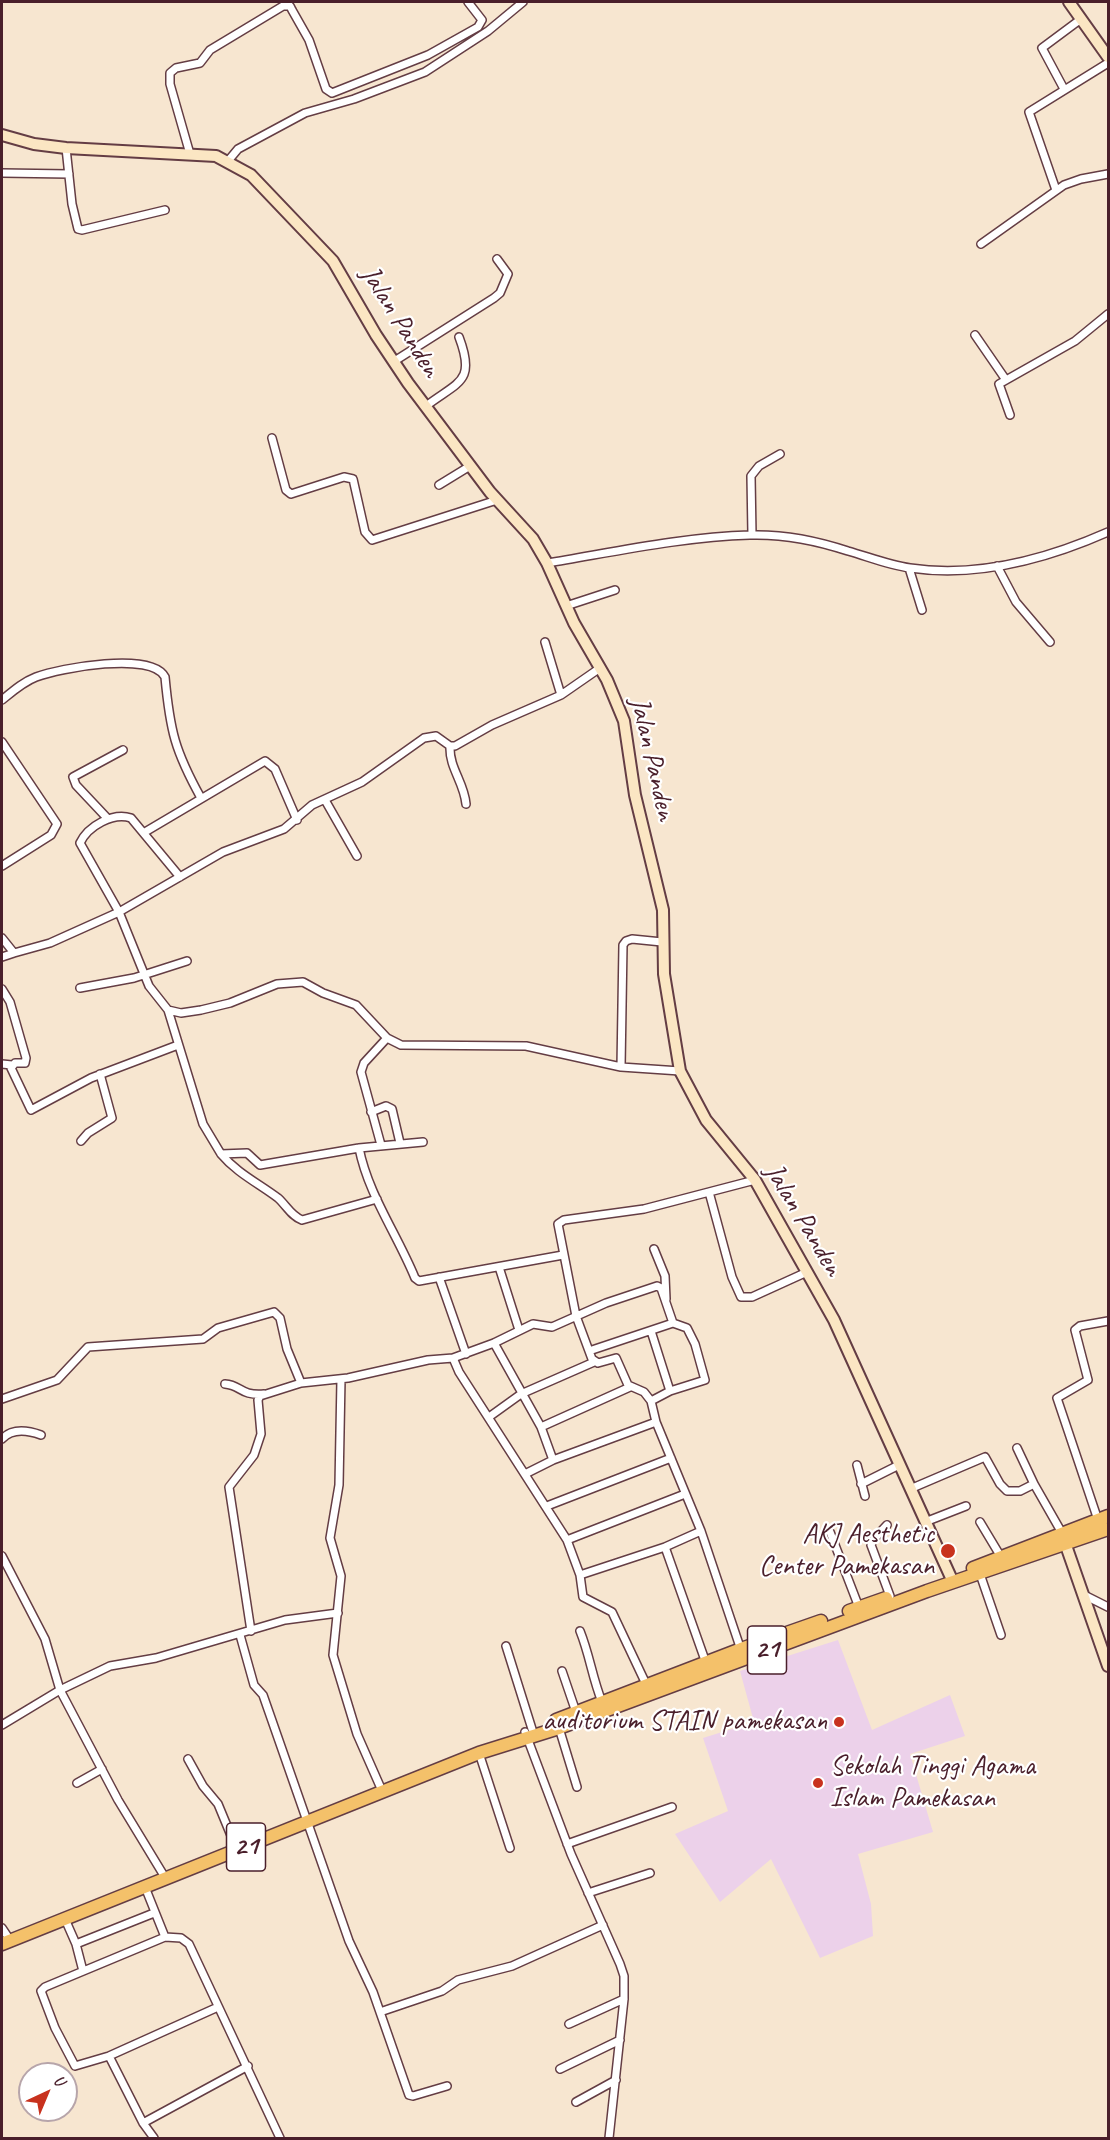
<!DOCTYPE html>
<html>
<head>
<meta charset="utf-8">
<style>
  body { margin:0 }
  #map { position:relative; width:1110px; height:2140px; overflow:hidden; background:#f7e6d0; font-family:Caveat,sans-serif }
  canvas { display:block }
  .frame { position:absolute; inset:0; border:3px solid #4a1f2b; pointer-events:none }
  .north { position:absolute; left:18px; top:2062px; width:60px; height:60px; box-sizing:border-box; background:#fff; border:2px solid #b7a5aa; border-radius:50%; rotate:44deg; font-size:16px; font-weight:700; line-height:24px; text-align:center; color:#4a1f2b }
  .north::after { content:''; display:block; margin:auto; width:21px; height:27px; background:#c8321e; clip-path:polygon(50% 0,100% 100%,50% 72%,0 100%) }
</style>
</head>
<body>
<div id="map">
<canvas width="1110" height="2140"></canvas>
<div class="frame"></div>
<div class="north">U</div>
</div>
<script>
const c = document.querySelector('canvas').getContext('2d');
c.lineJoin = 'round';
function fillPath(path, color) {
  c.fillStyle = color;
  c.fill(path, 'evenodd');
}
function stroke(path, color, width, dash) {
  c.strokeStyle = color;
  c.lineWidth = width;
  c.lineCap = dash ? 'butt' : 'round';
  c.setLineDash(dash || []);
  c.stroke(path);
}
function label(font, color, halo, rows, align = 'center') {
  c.font = font + ' Caveat,sans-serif';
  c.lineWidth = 4.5;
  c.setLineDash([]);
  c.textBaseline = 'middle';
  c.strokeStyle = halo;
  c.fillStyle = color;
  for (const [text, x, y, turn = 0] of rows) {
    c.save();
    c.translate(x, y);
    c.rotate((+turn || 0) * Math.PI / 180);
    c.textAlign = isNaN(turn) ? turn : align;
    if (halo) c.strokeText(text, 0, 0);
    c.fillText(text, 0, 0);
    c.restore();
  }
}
const built = new Path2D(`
  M838 1640 872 1730 950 1695 965 1736 910 1754 933 1832 858 1854 871 1904 873 1936 820 1958 771 1859 720 1902 675 1834 728 1811 703 1738 754 1722 740 1671Z`);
const street = new Path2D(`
  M1064 89 1042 48 1081 19
  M66 148 72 204 78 229 82 230 165 210
  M190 154 170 84V73L176 68 200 63 210 50 283 6H290L292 10 309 40 326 89 332 93 428 55 478 27 482 20 468 2
  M228 161 238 149 305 113 354 99 425 72 488 31 523 2
  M2 173 69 174
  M1056 190 1029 112 1108 63
  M981 244 1064 185 1081 179 1108 174
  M975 335 1006 380
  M393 362 494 298 500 293 508 274 497 259
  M426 406C459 381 476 382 459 337
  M1010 415 999 384 1075 341 1108 314
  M272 438 286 490 291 494 344 477 353 479 365 532 372 540 497 500
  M439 485 470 466
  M752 535 751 476 759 466 780 454
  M547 563C614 552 682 537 750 535 782 534 818 541 848 551 869 557 889 565 910 568 978 578 1047 559 1108 532
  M997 566 1016 602 1050 642
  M909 568 922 610
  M566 606 615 590
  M545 642 561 695
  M2 700C13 691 23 682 36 677 60 668 152 651 165 677 170 731 175 751 201 798
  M2 742 57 824 51 835 2 866
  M450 746C449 768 464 782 466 804
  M325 800 357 856
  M108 819 76 785 73 777 123 750
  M145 832 265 761 275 769 297 820
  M180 877 131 818C113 812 88 826 80 843L119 912 149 986 168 1010 181 1013 201 1010 230 1003 277 984 303 982 323 993 356 1005 387 1038 401 1045 526 1046 621 1067 680 1071
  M2 938 14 953 50 943 119 912 223 852 284 829 312 805 362 782 424 738 436 736 450 746H455L492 725 561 695 600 668
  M2 957 14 953
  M80 988 134 978 187 961
  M2 989 10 1002 26 1058 25 1063H15L11 1068 31 1110 91 1078 178 1045
  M168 1010 203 1124 221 1154 247 1153 260 1165 359 1148 423 1142
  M2 1064 12 1065
  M621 1067 623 945 626 941 632 939 662 942
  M371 1112 386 1106 392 1109 400 1143
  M81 1141 88 1133 112 1118 100 1074
  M381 1145 361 1072 364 1063 387 1038
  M359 1148C368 1194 397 1234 415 1278L419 1281 563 1255
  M221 1154C237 1173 258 1183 278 1198 286 1205 291 1216 302 1220L377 1199
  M709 1192 732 1277 741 1297H752L807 1272
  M654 1249 665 1276 666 1299
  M499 1267 519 1330
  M439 1277 466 1354
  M651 1331 670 1391
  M494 1343 541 1427 553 1460
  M589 1351 673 1323 687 1328 695 1344 705 1380 670 1391 651 1401
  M453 1358 459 1372 567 1540 580 1575 583 1597 612 1612 646 1684
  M341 1379 339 1485 330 1538 341 1576 333 1655 357 1734 383 1793
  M225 1384C241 1385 240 1396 264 1394
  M2 1399 57 1380 88 1347 203 1339 218 1328 274 1312 280 1318 287 1349 301 1383
  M489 1417 521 1394 594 1362
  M541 1427 630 1387
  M2 1439C12 1428 27 1430 41 1435
  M1017 1448 1034 1484
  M857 1465 865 1496
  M525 1474 553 1460 656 1422
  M861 1484 899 1465
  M910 1489 985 1457 1000 1484 1007 1491H1020L1034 1484 1062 1533
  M547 1506 671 1458
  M1098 1520 1057 1398 1088 1380 1075 1330 1080 1326 1108 1321
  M925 1522 966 1506
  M980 1522 1001 1557
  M887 1525 873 1540 871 1545 890 1596
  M830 1532 860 1610
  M567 1540 685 1494
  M665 1547 706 1663
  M2 1556 45 1639 60 1690 118 1800 166 1879
  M980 1574 1001 1635
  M580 1575 665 1547 701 1531
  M1082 1594 1108 1607
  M251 1631 229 1487 254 1455 261 1434 258 1400 260 1396 301 1383 348 1378 428 1360 453 1358 494 1343 533 1324 552 1327 606 1303 657 1286 661 1288 673 1323
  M580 1631C590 1656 592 1677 602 1702
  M240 1635 254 1685 263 1695 349 1941 373 1992 409 2095 413 2096 447 2086
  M506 1646 532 1729
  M741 1650 701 1531 656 1422 651 1401 644 1392 628 1385 616 1358 598 1363 592 1359 576 1316 558 1224 564 1220 644 1209 755 1180
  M562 1671 576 1712
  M2 1725 60 1690 110 1666 156 1658 285 1620 338 1613
  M559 1728 577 1787
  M525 1732 571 1854 620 1964 624 1976V1999L609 2138
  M479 1753 510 1848
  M188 1759 203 1786 218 1804 237 1850
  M77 1783 102 1769
  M567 1844 672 1807
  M145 1887 165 1937
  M588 1893 650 1873
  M65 1919 76 1944 83 1971
  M2 1928 10 1940
  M76 1944 154 1913
  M218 2007 109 2056 75 2066 55 2028 41 1991 45 1987 165 1937 181 1938 189 1944 280 2138
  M380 2012 442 1991 458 1980 512 1966 603 1925
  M569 2024 624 1999
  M109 2056 143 2123 154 2138
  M560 2069 620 2040
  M576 2102 616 2080
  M143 2123 248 2066`);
const secondary = new Path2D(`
  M1069 2 1108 57
  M2 135 34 144 66 148 216 156 251 175 333 261 376 335 408 383 490 492 533 539 547 563 574 623 607 680 624 721 635 795 663 910 664 974 680 1071 706 1120 755 1180 834 1320 953 1582
  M1063 1537 1108 1666`);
const highway = new Path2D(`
  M973 1568 1108 1516
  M849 1611 886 1598
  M556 1720 741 1649 821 1621
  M2 1944 479 1753 559 1728 927 1591 1108 1529`);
const markers = [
  [948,1551,8,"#c8321e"],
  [839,1722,6,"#c8321e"],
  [818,1783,6,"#c8321e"]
];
const shields = [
  [767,1650,39],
  [246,1847,39]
];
const shieldNames = [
  ["21",767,1650],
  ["21",246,1847]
];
const streetNames = [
  ["Jalan Panden",400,322,58],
  ["Jalan Panden",652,759,77],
  ["Jalan Panden",803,1220,59]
];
const poiNames = [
  ["AKJ Aesthetic",934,1535],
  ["Center Pamekasan",934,1567],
  ["auditorium STAIN pamekasan",827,1722],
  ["Sekolah Tinggi Agama",830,1767,"left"],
  ["Islam Pamekasan",830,1799,"left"]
];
fillPath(built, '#ecd1ea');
stroke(street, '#643d44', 10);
stroke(secondary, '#643d44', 14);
stroke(highway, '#643d44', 15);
stroke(street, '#fff', 7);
stroke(secondary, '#fbe6c3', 10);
stroke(highway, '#f4c16a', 12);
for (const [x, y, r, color] of markers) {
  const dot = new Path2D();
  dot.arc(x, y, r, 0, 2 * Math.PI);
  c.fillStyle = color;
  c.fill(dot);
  stroke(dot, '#fff', 2);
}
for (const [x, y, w] of shields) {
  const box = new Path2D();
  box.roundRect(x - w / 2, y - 24, w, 48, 4.5);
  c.fillStyle = '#fff';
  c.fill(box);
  stroke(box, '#4a1f2b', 1.5);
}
label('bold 27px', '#4a1f2b', null, shieldNames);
label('28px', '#4a1f2b', '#fff', streetNames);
label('28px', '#4a1f2b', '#fff', poiNames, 'right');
</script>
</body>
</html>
